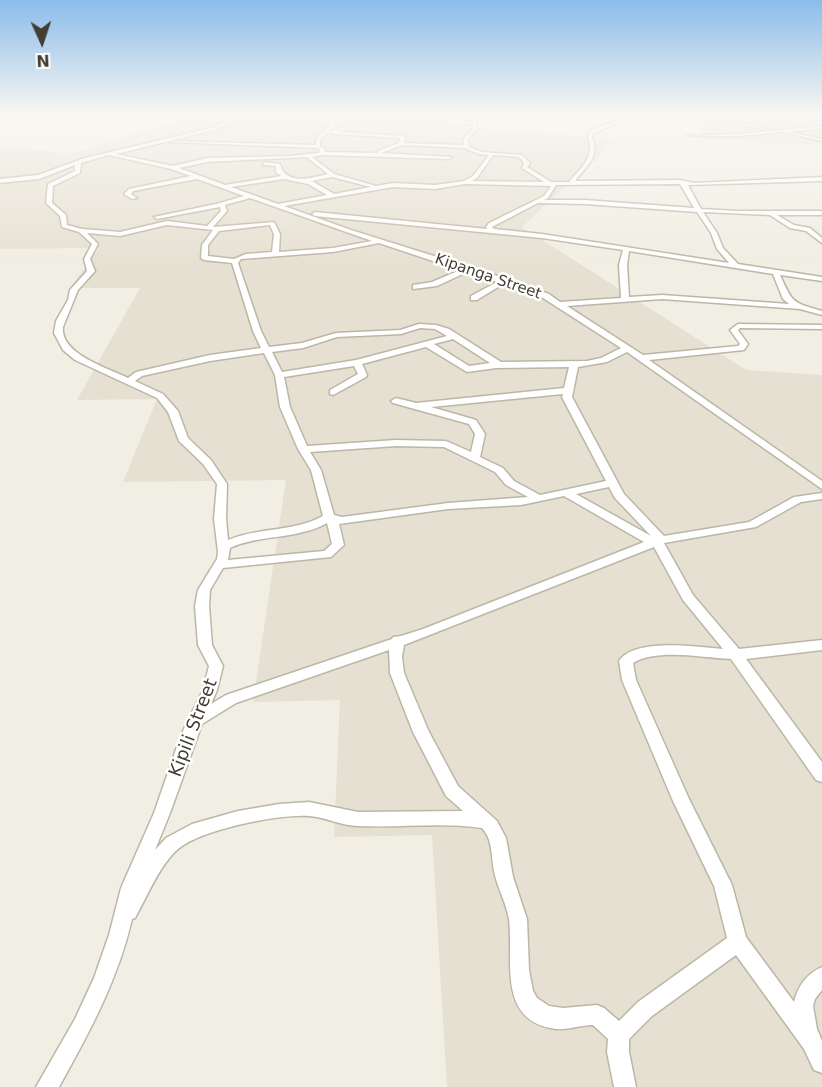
<!DOCTYPE html>
<html>
<head>
<meta charset="utf-8">
<style>
  body { margin:0 }
  #map { position:relative; width:822px; height:1087px; overflow:hidden; background:#f1eee3; font-family:"DejaVu Sans",sans-serif }
  canvas { display:block }
  .north { position:absolute; left:12px; top:12px; width:60px; height:60px; -webkit-text-stroke:4px #fff; paint-order:stroke; rotate:177deg; font-size:16px; font-weight:700; line-height:24px; text-align:center; color:#423e34 }
  .north::after { content:''; display:block; margin:auto; width:21px; height:27px; background:#423e34; clip-path:polygon(50% 0,100% 100%,50% 72%,0 100%) }
</style>
</head>
<body>
<div id="map">
<canvas width="822" height="1087"></canvas>
<div class="north">N</div>
</div>
<script>
const c = document.querySelector('canvas').getContext('2d');
c.lineJoin = 'round';
function fillPath(path, color) {
  c.fillStyle = color;
  c.fill(path, 'evenodd');
}
function stroke(path, color, width, dash) {
  c.strokeStyle = color;
  c.lineWidth = width;
  c.lineCap = dash ? 'butt' : 'round';
  c.setLineDash(dash || []);
  c.stroke(path);
}
function label(font, color, halo, rows, align = 'center') {
  c.font = font + ' "DejaVu Sans",sans-serif';
  c.lineWidth = 5;
  c.setLineDash([]);
  c.textBaseline = 'middle';
  c.strokeStyle = halo;
  c.fillStyle = color;
  for (const [text, x, y, turn = 0] of rows) {
    c.save();
    c.translate(x, y);
    c.rotate((+turn || 0) * Math.PI / 180);
    c.textAlign = isNaN(turn) ? turn : align;
    if (halo) c.strokeText(text, 0, 0);
    c.fillText(text, 0, 0);
    c.restore();
  }
}
const residential = new Path2D(`
  M194 116H344L616 140 522 227 746 370 822 375V1087H447L432 835 334 837 340 700 253 702 286 480 123 482 157 399 77 400 140 288H70L99 248 0 249V145L70 154Z
  M698 116 822 119V145L702 139Z`);
const minor = new Path2D(`
  M243 116H250L210 131 116 154 173 166 207 158 289 156 319 153 320 150 317 148 170 142 172 141 316 145V139L331 124 304 116H312L336 122 329 131C345 128 357 121 373 118 406 113 444 118 477 123V129L468 138 469 147 482 152 522 155 530 163 527 167 551 182H569C582 166 595 158 588 137L590 131 626 116H633L594 133 592 137C600 158 587 165 575 181L680 180 694 183 822 177V181L688 185 701 209 738 211H822V215H777L794 225 810 228 822 238V243L806 231 790 228 770 215 703 212 717 233 723 248 738 264 822 277V281L780 275C793 304 792 302 822 311V315L800 309 662 299 567 306 643 355 738 346 740 344 730 330 738 324 822 325V329L740 328 738 330 748 344 744 350 649 360 822 481V489L627 352 607 362 578 367 572 397 624 494 664 536 749 522 794 497 822 493V499L801 502 756 527 664 543 693 595 739 649 822 640V650L746 659 822 762V782L816 780 731 659C703 658 658 648 633 663L636 680 689 799 732 885 746 937 794 1002C798 986 806 974 822 967V990L815 999 813 1006 817 1029 822 1041V1073L814 1070 804 1049 736 955 652 1016 629 1039V1052L636 1087H614L607 1052 608 1039 593 1025C581 1025 569 1030 556 1029 496 1021 514 960 509 919 506 902 497 887 494 871 491 855 493 840 482 828 441 822 400 828 358 826 341 826 326 817 309 816 279 814 202 829 178 849 160 864 147 897 135 918L132 919C118 980 89 1033 59 1087H36L75 1019 94 978 109 935 121 888 154 813 181 735 203 690 209 666 198 645 195 606 198 590 217 559 218 552 214 519 217 484 203 464 179 441 168 412 157 398 75 360 63 350 54 333 56 321 68 300 70 290 87 271 84 259 92 244 79 232 62 227 60 216 46 203 48 184 75 171V165L39 179 0 183V179L38 175 85 158 207 129ZM406 119 473 125V129L464 138V145L404 143 405 137 403 136 341 132 356 124 376 120ZM333 133 335 134 400 138 399 143 378 151 379 153 325 152V149L320 146V140L326 134ZM402 145 465 148 479 154 489 155 473 176 464 181 435 185 393 183 376 186 334 174 312 157 323 155 449 159 452 157 381 153ZM109 155 171 169 191 176 129 189 124 194 132 199 137 198 131 194 133 191 197 179 244 196 216 204 154 217 157 219 220 207 221 211 207 226 167 221 120 232 82 229 67 225 66 215 52 203 53 186 80 173 81 163ZM493 155 519 157 524 163 522 168 544 182 472 181 477 178ZM307 157 328 174C311 178 286 186 280 164L265 162 263 165 276 166V172L281 176 225 185 179 168 207 162ZM332 177 371 187 334 194 312 181ZM284 179 308 184 327 195 278 204 231 187ZM465 184 551 186 544 196 489 223 486 227 487 229 315 212 312 214 315 216 542 238 623 250 619 265 621 298 560 302 549 294 507 279 351 230 284 206 393 187 435 189ZM680 184 694 208 585 200H544L548 198 556 185ZM250 198 372 241 333 248 279 252 280 234 274 222 213 227 227 211 225 205ZM538 203 585 204 697 212 711 233 717 249 729 263 542 234 494 229 492 227ZM167 225 213 230 202 245 201 258 204 260 232 263 253 331 261 348 210 355 136 372 128 378C108 368 60 354 63 327L78 290 95 271 90 259 98 244 87 233 120 236ZM270 225 274 234 272 252 246 254 234 259 208 256V245L219 231ZM379 243 460 270 432 282 413 285V289L437 286 467 272 497 282 471 296V300H477L503 284 543 298 621 348 601 358 587 361 501 362 449 329 436 325 419 324 400 330 336 333 302 343 269 347 261 331 238 263 241 259 333 252ZM629 251 773 274 783 299 789 304 662 295 629 297 627 265ZM420 328 435 329 447 336 356 360 282 372 272 352 303 348 337 337 401 334ZM453 339 490 363 469 366 434 344ZM426 347 467 372 496 368 569 367 564 388 416 403 396 398 391 401 393 403 469 424 475 434 471 452 446 441 396 440 307 446 290 407 284 377 354 366 358 374 330 390V394L333 395 366 377 367 375 362 364ZM264 353 275 375 280 407 298 449 311 470 323 516C294 532 259 527 228 540L226 519 227 484 211 460 188 438 178 411 163 394 135 381 142 376 210 361ZM563 394 562 397 606 481 540 495 514 481 503 468 480 457 485 434 476 420 431 407ZM396 446 444 447 495 472 506 485 528 497 448 503 342 517 334 515 321 470 310 452ZM609 487 615 498 651 536 576 494ZM564 496 644 542 423 629 401 636 393 637 392 639 226 695 211 704 217 690 223 666 212 645 209 606 210 590 223 568 331 557 344 545 339 524 448 509 521 505ZM327 523 332 544 324 551 228 560 230 548C260 534 297 540 327 523ZM654 547 683 600 723 649C698 647 635 637 619 661L622 680 673 801 714 886 727 938 638 1002 619 1021 604 1008 597 1005 563 1008 549 1006 537 998 533 991 529 970 527 919 513 877 506 838 497 821 458 786 429 732 404 673 402 657 404 645ZM389 650 390 673 413 732 446 796 463 811 358 812 309 802 279 804 238 811 192 824 166 838 155 850 170 813 202 724 236 703Z
  M701 116H711L767 129 765 130Z
  M814 116 822 118V121Z
  M822 126V128L789 132 822 139V141L783 132 739 136H687L739 134Z`);
const farStreetnames = [
  ["Kipanga Street",488,277,19]
];
const streetNames = [
  ["Kipili Street",194,728,-69]
];
fillPath(residential, '#e5e0d1');
stroke(minor, '#bcb6a6', 3);
fillPath(minor, '#fff');
const sky = c.createLinearGradient(0, 0, 0, 268);
sky.addColorStop(0, '#8bbcea');
sky.addColorStop(0.43, '#f9f7f2');
sky.addColorStop(1, '#f9f7f200');
c.fillStyle = sky;
c.fillRect(0, 0, 822, 268);
label('15px', '#423e34', '#fff', farStreetnames);
label('18px', '#423e34', '#fff', streetNames);
</script>
</body>
</html>
